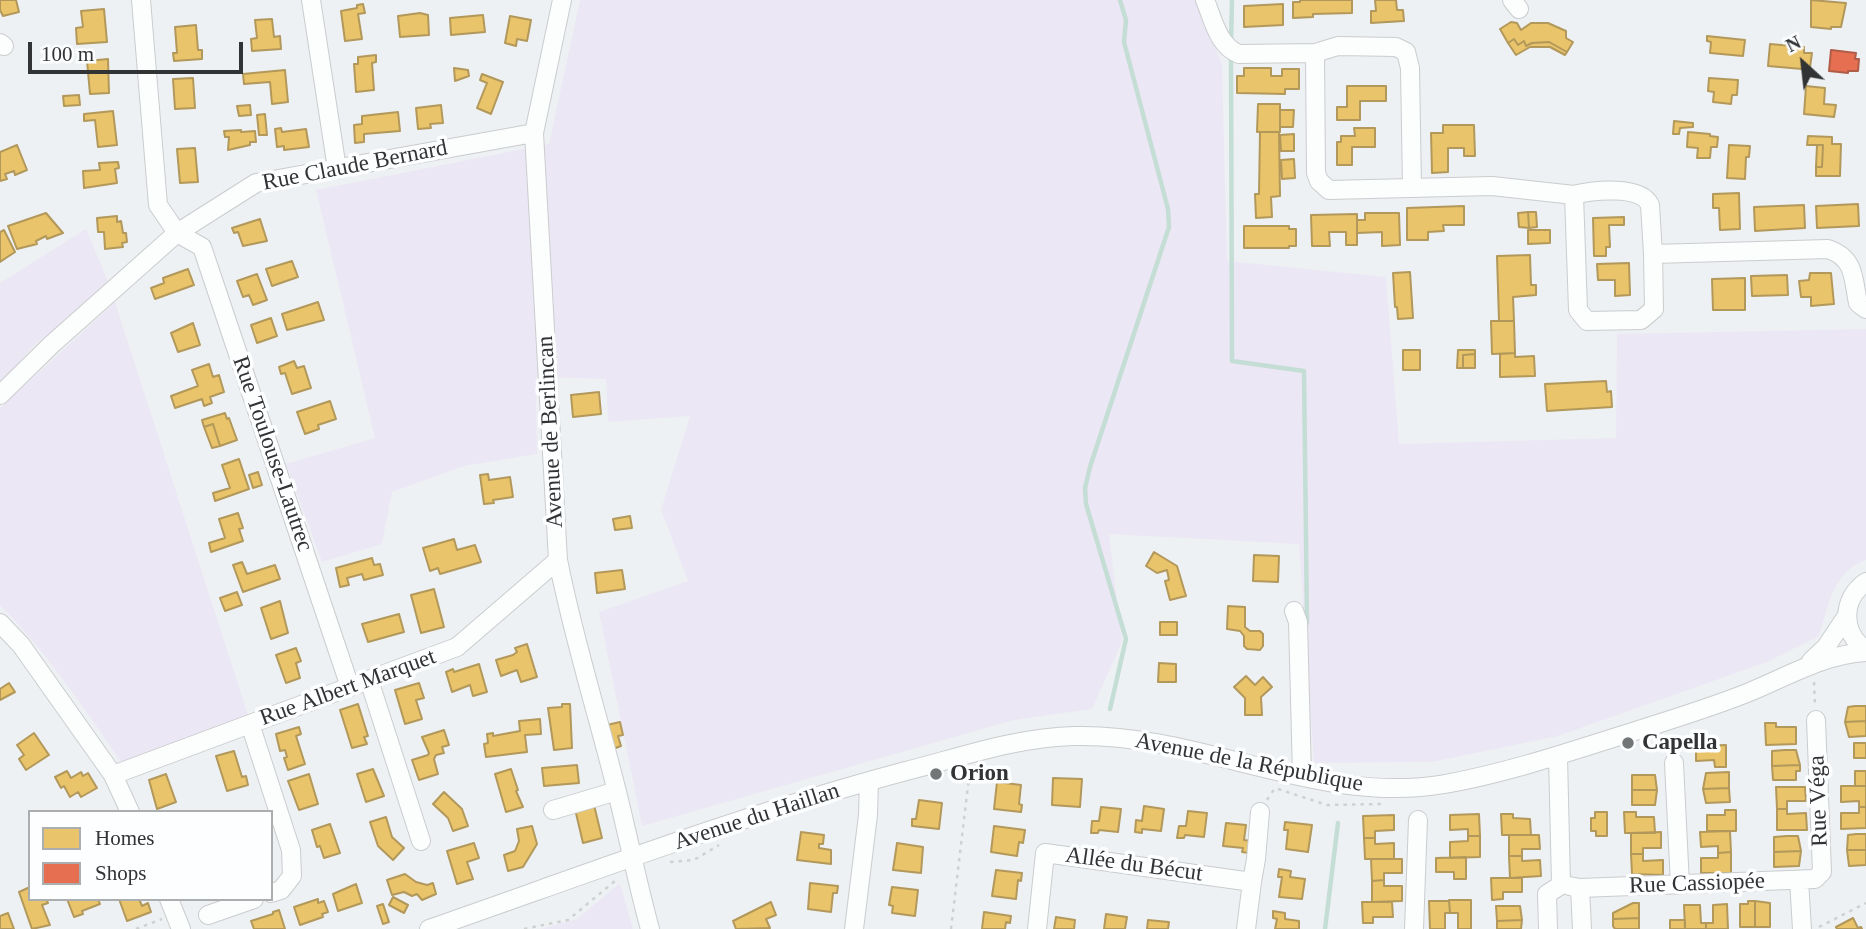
<!DOCTYPE html>
<html>
<head>
<meta charset="utf-8">
<style>
  body { margin:0 }
  #map { position:relative; width:1866px; height:929px; overflow:hidden; background:#eef1f3; font-family:"Times New Roman",serif }
  canvas { display:block }
  .legend { position:absolute; left:28px; top:810px; width:245px; height:91px; box-sizing:border-box; background:#fdfeff; border:2px solid #abadae; margin:0; padding:9px 12px; list-style:none; font-size:21px; color:#313334 }
  .legend li { display:flex; align-items:center; gap:14px; height:35px }
  .legend b { width:35px; border:2px solid #abadae }
  .north { position:absolute; left:1768px; top:28px; width:70px; height:70px; -webkit-text-stroke:5px #fdfeff; paint-order:stroke; rotate:333deg; font-size:19px; font-weight:700; line-height:28px; text-align:center; color:#313334 }
  .north::after { content:''; display:block; margin:auto; width:24px; height:32px; background:#313334; clip-path:polygon(50% 0,100% 100%,50% 72%,0 100%) }
  .scale { position:absolute; left:28px; top:42px; width:215px; height:32px; box-sizing:border-box; border:4px solid #313334; border-top:0; padding-left:9px; font-size:21px; line-height:24px; white-space:nowrap; color:#313334; -webkit-text-stroke:5px #fdfeff; paint-order:stroke }
</style>
</head>
<body>
<div id="map">
<canvas width="1866" height="929"></canvas>
<ul class="legend">
<li><b style="height:19px;background:#e9c46a"></b>Homes</li>
<li><b style="height:19px;background:#e76f51"></b>Shops</li>
</ul>
<div class="north">N</div>
<div class="scale">100 m</div>
</div>
<script>
const c = document.querySelector('canvas').getContext('2d');
c.lineJoin = 'round';
function fillPath(path, color) {
  c.fillStyle = color;
  c.fill(path, 'evenodd');
}
function stroke(path, color, width, dash) {
  c.strokeStyle = color;
  c.lineWidth = width;
  c.lineCap = dash ? 'butt' : 'round';
  c.setLineDash(dash || []);
  c.stroke(path);
}
function label(font, color, halo, rows, align = 'center') {
  c.font = font + ' "Times New Roman",serif';
  c.lineWidth = 7;
  c.setLineDash([]);
  c.textBaseline = 'middle';
  c.strokeStyle = halo;
  c.fillStyle = color;
  for (const [text, x, y, turn = 0] of rows) {
    c.save();
    c.translate(x, y);
    c.rotate((+turn || 0) * Math.PI / 180);
    c.textAlign = isNaN(turn) ? turn : align;
    if (halo) c.strokeText(text, 0, 0);
    c.fillText(text, 0, 0);
    c.restore();
  }
}
const green = new Path2D(`
  M580 0H1195L1222 64 1227 261 1386 277 1399 444 1616 438 1617 334 1866 329V560C1832 572 1829 606 1819 636L1767 662 1558 736 1432 762 1314 763 1299 544 1109 534 1122 642 1092 709 1014 720 642 826 599 612 688 581 661 510 690 416 608 422 606 379 536 377 537 454 464 466 392 492 382 544 322 562 286 464 375 438 316 190 549 144Z
  M86 229 110 286 33 346 0 386V283Z
  M115 302 248 715 122 763C84 708 47 653 0 605V408Z
  M620 883 633 929H541L577 919Z`);
const homes = new Path2D(`
  M0 0H16L19 12 3 16 0 10Z
  M1300 0H1352V13L1313 14V17L1293 18V2H1300Z
  M1375 0H1396L1397 10H1403L1404 21 1371 23V11H1376Z
  M1811 0 1846 3 1841 27H1831V29L1811 27Z
  M363 4 365 13 358 14 362 39 345 41 341 11 357 8V5Z
  M1283 4V25L1244 27V6Z
  M104 9 107 42 77 44 76 28 83 27 81 11Z
  M420 13 428 15 429 35 400 37 398 16Z
  M483 15 485 32 451 35 450 18Z
  M510 16 531 20 527 41 517 39 516 46 505 43Z
  M272 19 274 37 280 36 281 49 252 51 251 39 257 38 255 20Z
  M1511 22 1517 23 1521 30 1531 23H1548L1566 31V38L1573 42 1567 52 1549 42 1532 43 1526 46 1524 41 1518 45 1514 39 1508 43 1500 29Z
  M196 25 198 50H202V59L174 61 173 53H177L175 27Z
  M1707 36 1745 40 1743 56 1710 53 1711 42 1707 41Z
  M1514 39 1518 45 1524 41 1526 46 1532 43 1549 42 1567 52 1565 55 1550 47H1530L1516 55 1508 43Z
  M1770 44 1804 47V53H1812L1810 67H1803L1802 69 1768 66Z
  M376 55V62L372 63 374 90 356 92 354 64H358V57Z
  M108 59 109 93 90 94 87 61Z
  M454 68 468 70 469 76 455 81Z
  M1244 68H1271V76H1282V69H1299V89H1285V94L1237 93V76H1244Z
  M285 70 288 102 272 104 270 82 244 84 243 74Z
  M482 74 503 82 491 114 477 108 487 83 480 80Z
  M193 78 195 108 175 109 173 79Z
  M1709 78 1738 80 1737 95H1732L1731 104 1713 102 1714 92 1708 91Z
  M1347 86H1386V101H1360V120H1337V107H1347Z
  M1806 86 1825 88 1824 104 1836 105 1834 117 1804 114Z
  M79 95 80 105 64 106 63 96Z
  M1258 104H1280V132H1257Z
  M250 105 251 115 239 116 237 106Z
  M441 105 443 123 430 124 431 128 418 129 416 108Z
  M1280 110H1294L1293 127H1280Z
  M113 111 117 145 98 147 95 120 84 121V114Z
  M398 112 400 131 364 134V142L355 143 354 125 362 124V116Z
  M265 114 267 135H259L257 115Z
  M1674 121 1693 123V127L1680 128 1679 134H1673Z
  M1443 125H1474L1475 156H1464V148H1448V172L1432 173 1431 133H1443Z
  M281 128 282 132 306 129 309 147 284 150V146L277 147 275 129Z
  M1354 128H1375V147H1352V165H1337V142H1341V136H1355Z
  M241 130V132L255 131 256 142H250V145L228 150 229 137H225L224 131Z
  M1260 132H1279L1280 196 1271 197 1272 217 1256 218 1255 194H1259Z
  M1688 132 1710 134V136L1718 137 1717 147H1711L1710 158H1697L1698 148 1687 147Z
  M1294 134V151H1281L1280 135Z
  M1808 136 1832 137V144H1841L1840 176H1816V167H1822L1823 145H1807Z
  M17 145 27 170 15 175 14 171 5 174 7 179 0 181V152Z
  M1729 145 1750 146 1749 157H1746L1745 179 1727 178Z
  M1817 145H1823L1822 167H1816Z
  M195 148 198 182 180 183 177 149Z
  M1294 159 1295 178 1282 179 1281 160Z
  M118 162 119 168 115 169 117 183 84 188 83 171 100 170 99 163Z
  M1739 193 1740 229 1720 230 1719 208H1713V194Z
  M1858 204 1859 226 1817 228 1816 206Z
  M1804 205 1805 228 1755 231 1754 207Z
  M1464 206V225H1443L1444 231 1428 232V240H1407V208Z
  M1528 212H1536L1537 227 1529 228Z
  M1528 212 1529 228 1519 227 1518 213Z
  M46 213 63 233 47 239 46 236 36 241 37 244 17 249 8 226Z
  M1365 213H1399L1400 245 1382 246V232L1357 233V220H1365Z
  M1357 214V245H1346V232H1329L1330 246H1312L1311 215Z
  M117 216V222L121 221 123 233H126L127 242 122 243 123 247 105 249 104 232H98L97 218Z
  M1624 217V225H1609L1610 247H1606V256H1594L1593 218Z
  M260 219 267 241 243 246 238 232 234 233 232 228Z
  M1244 226H1289V229H1296V246H1289V248H1244Z
  M4 230 15 252 0 262V232Z
  M1528 230H1550V243L1528 244Z
  M1530 255 1531 285H1536V295L1513 297 1514 321H1499L1497 256Z
  M292 261 298 277 272 286 266 269Z
  M1629 263 1630 295 1615 296V280H1598L1597 264Z
  M188 269 194 285 155 299 151 288 164 283 163 278Z
  M1410 272 1413 318 1398 319 1397 307H1395L1393 273Z
  M1810 273H1831L1834 304 1811 306V297H1801L1799 281 1809 280Z
  M257 274 267 300 253 305 249 295 243 297 237 281Z
  M1787 275 1788 295 1752 296 1751 276Z
  M1745 278V310H1713L1712 279Z
  M318 302 324 320 287 330 282 314Z
  M271 318 277 336 257 343 251 325Z
  M1491 321H1514L1515 353 1492 354Z
  M193 323 200 345 178 352 171 333Z
  M1403 350H1420V370H1403Z
  M1458 350H1475V354L1463 355V368H1457Z
  M1515 353V357L1534 356 1535 376 1500 377V354Z
  M1475 354V368H1463V355Z
  M294 361 297 368 304 366 311 388 292 394 285 373 281 374 279 367Z
  M209 364 213 377 219 375 224 392 210 397 212 403 204 406 202 399 175 408 171 396 198 386 192 370Z
  M1606 381 1607 392 1611 391 1612 407 1547 411 1545 384Z
  M599 392 601 414 573 417 571 395Z
  M330 401 336 419 318 425 319 429 305 434 297 412Z
  M225 413 227 419 229 418 237 440 220 446 213 424 204 427 202 420Z
  M213 424 220 446 212 448 204 427Z
  M239 459 249 489 215 501 213 493 230 488 222 465Z
  M258 472 262 485 253 488 249 475Z
  M488 474 489 480 510 477 513 497 493 500 494 503 484 504 480 475Z
  M238 513 243 528 239 529 243 541 211 552 209 543 225 538 219 519Z
  M630 516 632 528 615 530 613 519Z
  M454 539 457 550 475 545 481 562 440 574 438 568 430 571 423 548Z
  M1154 552 1177 566 1186 596 1170 600 1165 581 1169 580 1167 570 1157 573 1146 566Z
  M1254 555 1279 556 1278 582 1253 581Z
  M372 558 374 565 380 564 383 575 364 580 362 574 347 578 349 585 340 587 336 568Z
  M242 562 247 574 275 565 280 579 243 592 233 565Z
  M622 570 625 589 597 593 595 573Z
  M434 589 444 627 421 633 411 595Z
  M237 592 242 605 225 611 220 598Z
  M280 601 288 633 271 639 261 608Z
  M1228 606 1245 607V627L1250 631H1260L1263 634V646L1260 650 1247 649 1244 646V636L1240 631 1227 629Z
  M399 614 404 632 368 642 362 624Z
  M1160 622H1177V635H1160Z
  M527 644 537 677 521 682 517 670 501 676 496 660 513 655 517 652 515 648Z
  M296 648 301 661 296 663 300 678 286 683 276 655Z
  M1159 663 1176 664V682H1158Z
  M479 664 487 692 473 696 470 685 452 692 446 672 453 669 454 672Z
  M1246 676 1255 685 1263 677 1272 687 1261 697 1262 715H1245V698L1234 687Z
  M9 683 15 692 0 700V689Z
  M419 683 424 698 416 700 422 719 405 724 395 690Z
  M358 704 368 736 364 737 367 744 352 748 340 710Z
  M562 704H570L572 748 554 750 548 708 562 707Z
  M1855 706H1866V721L1845 722 1848 707Z
  M540 719 541 734 525 735 527 752 486 757 484 744 488 743 487 734 493 733V736L520 731 519 721Z
  M1866 721V736L1849 737 1845 722Z
  M620 722 623 735 618 736 621 746 613 749 607 725Z
  M1765 723H1776V727H1796V744L1766 745Z
  M299 727 301 734 296 736 305 764 288 770 284 758 287 757 285 750 280 751 276 734Z
  M444 730 449 745 442 747 444 753 436 755 434 759 438 774 419 780 412 760 428 755 429 753 422 737Z
  M34 733 49 755 26 770 19 759 24 755 17 745Z
  M1854 743H1866V758H1854Z
  M1726 745V767H1715L1714 760 1696 761V746Z
  M1785 750H1796L1800 765 1772 766V751Z
  M234 751 242 777 246 776 248 785 227 791 216 756Z
  M577 765 579 783 544 786 542 768Z
  M1800 765V771H1796V780H1773L1772 766Z
  M373 769 384 796 366 802 357 774Z
  M511 769 518 790 516 791 523 807 506 812 495 774Z
  M67 771 71 778 81 772 83 776 88 773 97 788 81 797 78 792 70 797 64 786 61 788 55 777Z
  M1855 771H1866V786H1855Z
  M1729 772V788L1703 789 1706 773Z
  M166 774 176 802 157 809 149 780Z
  M309 774 318 804 299 810 288 781Z
  M1632 775H1655L1657 790H1632Z
  M1053 778 1082 779 1080 807 1052 805Z
  M997 782 1021 785 1019 804 1022 805 1021 812 994 809Z
  M1841 786H1866V807H1859V801L1841 802Z
  M1776 787H1805L1806 801H1787V809H1777Z
  M1729 788 1730 802 1706 803 1703 789Z
  M1632 790H1657L1655 805H1632Z
  M444 792 462 809 468 826 453 831 448 818 433 804Z
  M919 800 942 803 939 829 912 826V819H916Z
  M594 805 602 838 583 843 575 809Z
  M1144 806 1164 809 1161 831 1142 829V833L1135 832 1136 820 1142 821Z
  M1101 807 1121 809 1118 832 1099 830 1098 833H1091L1092 821H1099Z
  M1859 807H1866V828L1841 829V813H1859Z
  M1777 809H1787V814L1806 813 1807 830H1777Z
  M1725 810H1736V831H1707V815H1725Z
  M1188 811 1207 813 1204 837 1185 835 1184 838H1177L1179 826H1186Z
  M1595 812H1607V836H1596V831H1591V818H1595Z
  M1624 812H1636V817H1654L1655 833H1625Z
  M1479 814 1480 836H1468V829L1450 830V815Z
  M1501 814H1513V818L1530 819 1531 835H1502Z
  M1394 815V830L1375 831V838H1364L1363 816Z
  M386 817 392 837 404 848 393 860 378 846 370 822Z
  M1285 822 1312 825 1308 852 1286 849 1288 830H1284Z
  M1226 823 1246 825 1244 840 1251 841 1249 853 1242 852 1243 848 1223 846Z
  M330 824 340 853 324 858 320 846 317 847 312 830Z
  M532 826 537 844 523 867 508 871 504 855 515 851 519 841 517 829Z
  M994 826 1025 830 1023 843 1019 842 1017 856 991 852Z
  M1730 831 1731 852 1718 853V846L1701 847 1700 832Z
  M801 832 824 835 823 844H819V848L831 850V864L797 860Z
  M1661 832V848H1643V854H1631V833Z
  M1856 834H1866V850H1847L1848 835Z
  M1509 835H1539L1540 849H1522V856H1509Z
  M1468 836H1480V857L1450 858V842L1468 841Z
  M1787 836H1798L1801 851 1774 852V837Z
  M1364 838H1375V844L1394 843V859H1365Z
  M474 843 479 858 467 862 473 879 457 884 447 851Z
  M897 843 923 847 921 873 893 870Z
  M1847 850H1866V865L1849 866Z
  M1801 851 1799 866 1774 867V852Z
  M1731 852V873H1701V858H1718V853Z
  M1631 854H1643V861L1663 860V875L1632 874Z
  M1509 856H1522V861L1540 860 1541 876 1510 878Z
  M1466 857V879H1454V872H1436V858Z
  M1371 859H1402V873H1384V880L1372 881Z
  M1279 869 1291 871 1290 877 1305 879 1302 899 1279 897 1282 877H1278Z
  M996 870 1022 873 1021 881 1018 880 1016 899 992 896Z
  M405 874 416 882 427 885 433 883 436 894 422 900 417 894 412 896 404 892 392 895 387 880Z
  M1491 878H1522V892H1503V899L1492 900Z
  M1384 880V886H1402V901L1372 902V881Z
  M810 883 838 886 837 893H833L831 912 808 909Z
  M356 884 362 903 338 911 333 894Z
  M30 887V899H46L48 903 42 905 50 925 32 929 19 892Z
  M892 887 918 890 915 916 892 913 893 906 889 905Z
  M393 897 408 905 404 913 389 905Z
  M67 899H98L100 904 82 911 83 914 74 917Z
  M119 899H139L142 906 148 903 151 912 127 921Z
  M318 899V903L324 901 328 912 322 914 323 917 300 925 294 907Z
  M1449 900H1471V929H1458V913H1450Z
  M1429 901H1449L1450 913H1445V929H1430Z
  M1748 901H1755V927H1740V904H1748Z
  M1755 901 1770 903V927H1755Z
  M771 902 776 915 766 919 770 928 736 929 733 921Z
  M1362 902H1392L1393 917H1373V923H1363Z
  M1633 903H1639V918L1613 919V913Z
  M383 904 389 922 383 924 377 906Z
  M1727 904 1728 929H1706V923H1713V905Z
  M1684 905H1700L1701 923H1706V929H1685Z
  M1496 906H1520L1522 920 1497 921Z
  M279 910 285 929H254L251 921 273 914V912Z
  M1273 911 1285 913V919L1299 921V929H1275L1277 919 1273 918Z
  M984 912 1011 916 1010 923 1006 922 1005 929H982Z
  M8 913 14 929H0V916Z
  M1106 914 1127 917 1125 929H1104Z
  M1056 917 1075 920 1074 929H1054Z
  M1639 918V929H1615L1613 926V919Z
  M1853 918 1858 928 1861 927 1862 929H1837L1836 927Z
  M1148 920 1169 922 1168 929H1147Z
  M1522 920 1521 929H1497V921Z
  M1670 920H1685V929H1670Z`);
const shops = new Path2D(`
  M1831 50 1856 53 1855 59H1859L1858 71H1848V73L1829 71Z`);
const stream = new Path2D(`
  M1231 43 1232 0
  M1231 55 1232 361 1304 371 1307 623
  M1110 709 1126 639 1086 504 1085 488 1090 467 1169 227 1168 209 1124 42 1126 20 1120 0
  M1325 929 1338 823`);
const path = new Path2D(`
  M1814 682 1815 706
  M1278 789 1327 805 1381 804
  M1267 800 1275 788
  M670 862 694 860 719 845
  M1819 927 1866 903
  M136 929 162 919
  M524 929 568 920 615 881
  M951 929 970 769`);
const minor = new Path2D(`
  M141 0 158 205 177 233 202 247 350 687
  M311 0 337 169
  M562 0 534 133 558 560C573 637 597 712 616 788 628 835 637 882 650 929
  M1205 0C1213 19 1218 46 1239 54L1315 53 1338 46 1396 47 1406 52 1410 68 1412 188
  M1512 0 1519 9
  M0 43 4 46
  M1315 53 1316 173 1319 181 1329 190 1492 186 1574 195
  M1653 254 1650 205C1641 185 1593 190 1574 195L1578 310 1587 321 1641 320 1654 309 1653 254 1828 249C1855 258 1853 278 1858 303L1866 309
  M0 395 51 345 177 233 256 183 534 133
  M1866 582C1841 599 1841 633 1866 650
  M1294 611 1298 622 1302 776
  M0 623 21 645 113 775 130 812
  M1811 661 1826 647 1846 617
  M369 680 421 841
  M250 724 291 850 292 876 281 890 271 893
  M1674 763 1680 885
  M113 775 457 647 558 560
  M553 810 617 791
  M1799 880 1802 929
  M1252 882 1256 859 1260 812
  M1569 886 1580 888 1582 929
  M1580 888 1815 879 1822 872 1816 720
  M169 899 181 929
  M208 915 254 899
  M429 929C587 874 744 814 906 771 961 757 1018 737 1075 736 1201 733 1318 806 1445 784 1506 773 1566 753 1626 734 1666 721 1707 709 1747 693 1787 677 1821 655 1866 652
  M854 929 868 815 869 781
  M1037 929 1045 853 1252 882 1246 929
  M1414 929 1418 820
  M1548 929 1547 894 1561 885 1558 756`);
const markers = [
  [1628,743,7,"#737677"],
  [936,774,7,"#737677"]
];
const streetNames = [
  ["Rue Claude Bernard",355,166,-11],
  ["Avenue de Berlincan",551,432,-93],
  ["Rue Toulouse-Lautrec",272,454,71],
  ["Rue Albert Marquet",348,688,-20],
  ["Avenue de la République",1249,763,11],
  ["Rue Véga",1819,801,-92],
  ["Avenue du Haillan",757,817,-18],
  ["Allée du Bécut",1134,865,8],
  ["Rue Cassiopée",1697,884,-2]
];
const poiNames = [
  ["Capella",1642,743],
  ["Orion",950,774]
];
fillPath(green, '#ece7f4');
fillPath(homes, '#e9c46a');
stroke(homes, '#b2985a', 2);
fillPath(shops, '#e76f51');
stroke(shops, '#b05d48', 2);
stroke(stream, '#c4ddd5', 4.5);
stroke(minor, '#caccce', 20);
stroke(path, '#cfd1d1', 2.5, [3.5, 5]);
stroke(minor, '#fcfdfd', 18);
for (const [x, y, r, color] of markers) {
  const dot = new Path2D();
  dot.arc(x, y, r, 0, 2 * Math.PI);
  c.fillStyle = color;
  c.fill(dot);
  stroke(dot, '#fdfeff', 2.5);
}
label('23px', '#313334', '#fdfeff', streetNames);
label('bold 23px', '#313334', '#fdfeff', poiNames, 'left');
</script>
</body>
</html>
